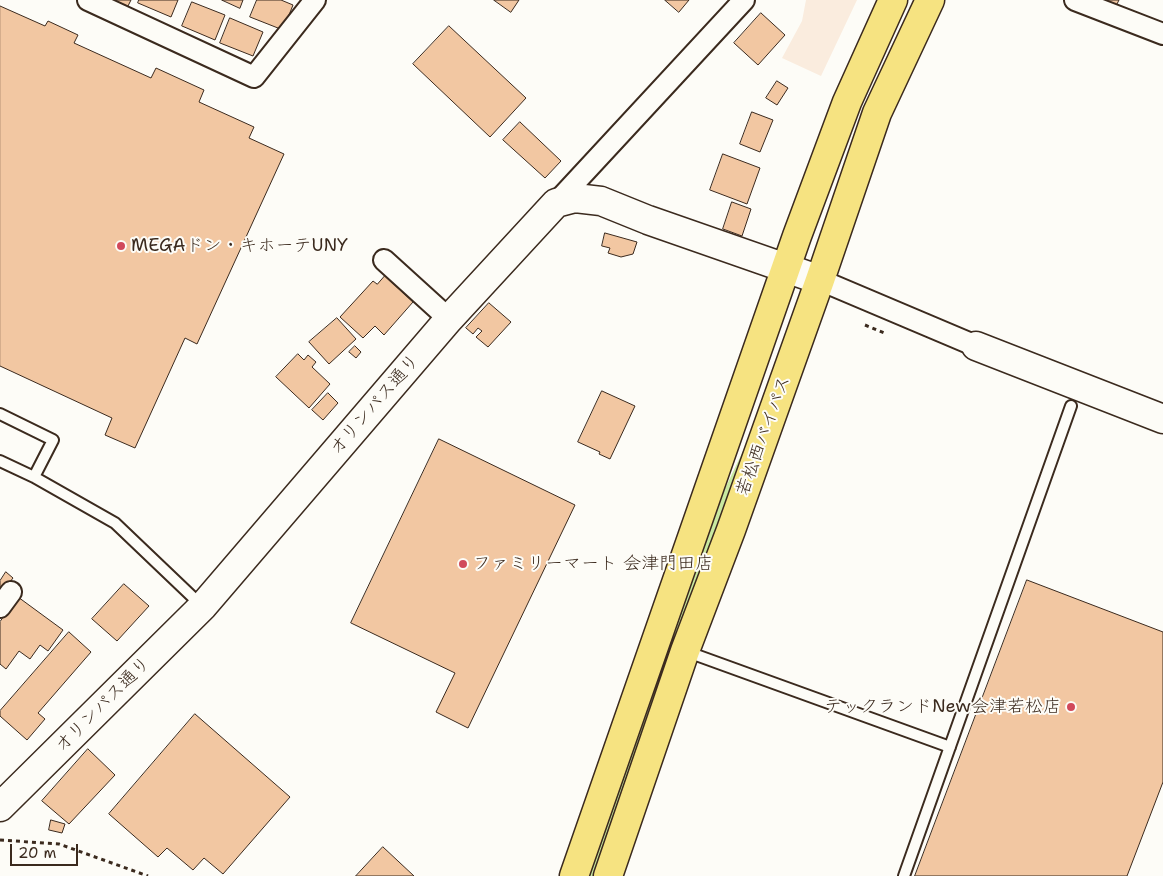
<!DOCTYPE html>
<html>
<head>
<meta charset="utf-8">
<style>
  body { margin:0 }
  #map { position:relative; width:1163px; height:876px; overflow:hidden; background:#fdfcf7; font-family:"Shantell Sans",sans-serif }
  canvas { display:block }
  .scale { position:absolute; left:10px; top:844px; width:68px; height:22px; box-sizing:border-box; border:2px solid #3b2a1e; border-top:0; padding-left:6px; font-size:15px; line-height:18px; white-space:nowrap; color:#3b2a1e; -webkit-text-stroke:4px #fdfcf7; paint-order:stroke }
</style>
</head>
<body>
<div id="map">
<canvas width="1163" height="876"></canvas>
<div class="scale">20 m</div>
</div>
<script>
const c = document.querySelector('canvas').getContext('2d');
c.lineJoin = 'round';
function fillPath(path, color) {
  c.fillStyle = color;
  c.fill(path, 'evenodd');
}
function stroke(path, color, width, dash) {
  c.strokeStyle = color;
  c.lineWidth = width;
  c.lineCap = dash ? 'butt' : 'round';
  c.setLineDash(dash || []);
  c.stroke(path);
}
function label(font, color, halo, rows, align = 'center') {
  c.font = font + ' "Shantell Sans","Klee One",sans-serif';
  c.lineWidth = 4;
  c.setLineDash([]);
  c.textBaseline = 'middle';
  c.strokeStyle = halo;
  c.fillStyle = color;
  for (const [text, x, y, turn = 0] of rows) {
    c.save();
    c.translate(x, y);
    c.rotate((+turn || 0) * Math.PI / 180);
    c.textAlign = isNaN(turn) ? turn : align;
    if (halo) c.strokeText(text, 0, 0);
    c.fillText(text, 0, 0);
    c.restore();
  }
}
const built = new Path2D(`
  M806 0H857L821 76 782 58 802 21Z`);
const green = new Path2D(`
  M793 320 596 876H589L719 501 745 447 790 322Z`);
const building = new Path2D(`
  M112 0H131L128 6Z
  M139 0H178L171 17 138 3Z
  M222 0H243L240 8Z
  M257 0H281L293 5 283 30 250 17Z
  M494 0H519L511 12Z
  M665 0H689L679 12Z
  M1099 0H1119L1115 8Z
  M192 2 225 15 215 40 182 26Z
  M0 6 45 26 48 21 78 35 74 43 151 78 156 68 204 90 199 102 254 127 249 138 284 154 197 344 185 338 135 448 105 435 112 418 0 366Z
  M761 13 785 35 758 65 734 43Z
  M230 18 263 32 253 56 220 43Z
  M449 26 526 98 490 137 413 64Z
  M777 81 788 88 777 105 766 98Z
  M752 112 773 120 760 152 740 144Z
  M520 122 561 161 545 178 503 140Z
  M723 154 760 168 747 204 710 190Z
  M732 202 751 209 742 236 723 229Z
  M605 233 637 242 633 254 621 257 608 253 610 248 602 246Z
  M385 276 413 302 384 335 375 326 363 338 340 317 373 281 377 284Z
  M489 303 511 322 488 347 476 337 482 331 478 328 473 334 466 328Z
  M337 318 356 339 329 364 309 342Z
  M355 346 361 352 356 358 349 352Z
  M298 354 304 360 308 355 316 362 312 367 330 384 309 408 276 377Z
  M602 391 635 406 610 459 599 454 600 452 578 442Z
  M328 393 338 403 323 420 312 410Z
  M439 439 575 505 468 728 436 712 455 673 351 623Z
  M6 572 13 578 3 591 0 589V581Z
  M1027 580 1163 632V782L1127 876H915Z
  M124 584 149 606 117 641 92 619Z
  M18 597 63 630 48 651 40 645 30 659 19 651 6 669 0 664V622Z
  M69 632 91 652 38 713 45 719 27 740 0 716V711Z
  M195 714 290 797 223 874 204 858 193 870 167 848 158 857 109 814Z
  M88 749 115 775 69 824 42 801Z
  M51 820 65 824 62 833 49 830Z
  M383 847 414 876H356Z`);
const path = new Path2D(`
  M865 325 887 334
  M0 840 59 844 148 876`);
const lane = new Path2D(`
  M0 414 53 440 34 477 115 523 202 606
  M0 461 34 477
  M685 651 950 747
  M904 876 1071 406`);
const street = new Path2D(`
  M88 0 254 77 315 0
  M1075 0 1163 34
  M556 203 744 0
  M384 260 449 319
  M820 280 976 346
  M0 607 11 592`);
const secondary = new Path2D(`
  M976 346 1163 419
  M0 807 203 606 449 319 556 203 575 198 601 201 648 220 820 280`);
const highway = new Path2D(`
  M574 876 797 236 847 102 893 0
  M608 876 685 651 731 530 820 280 877 113 930 0`);
const markers = [
  [121,246,5,"#d1495b"],
  [463,564,5,"#d1495b"],
  [1071,707,5,"#d1495b"]
];
const poiNames = [
  ["MEGAドン・キホーテUNY",131,246],
  ["ファミリーマート 会津門田店",473,564],
  ["テックランドNew会津若松店",1061,707,"right"]
];
const streetNames = [
  ["オリンパス通り",375,405,-49],
  ["若松西バイパス",764,436,-70],
  ["オリンパス通り",103,705,-45]
];
fillPath(built, '#faecde');
fillPath(green, '#c9e9a1');
fillPath(building, '#f2c7a2');
stroke(building, '#3b2a1e', 1);
stroke(lane, '#3b2a1e', 14);
stroke(street, '#3b2a1e', 24);
stroke(secondary, '#3b2a1e', 31);
stroke(highway, '#3b2a1e', 31);
stroke(path, '#3b2a1e', 3, [4, 4]);
stroke(lane, '#fdfcf7', 10);
stroke(street, '#fdfcf7', 20);
stroke(secondary, '#fdfcf7', 28);
stroke(highway, '#f6e381', 28);
for (const [x, y, r, color] of markers) {
  const dot = new Path2D();
  dot.arc(x, y, r, 0, 2 * Math.PI);
  c.fillStyle = color;
  c.fill(dot);
  stroke(dot, '#fdfcf7', 2);
}
label('18px', '#3b2a1e', '#fdfcf7', poiNames, 'left');
label('18px', '#3b2a1e', '#fdfcf7', streetNames);
</script>
</body>
</html>
